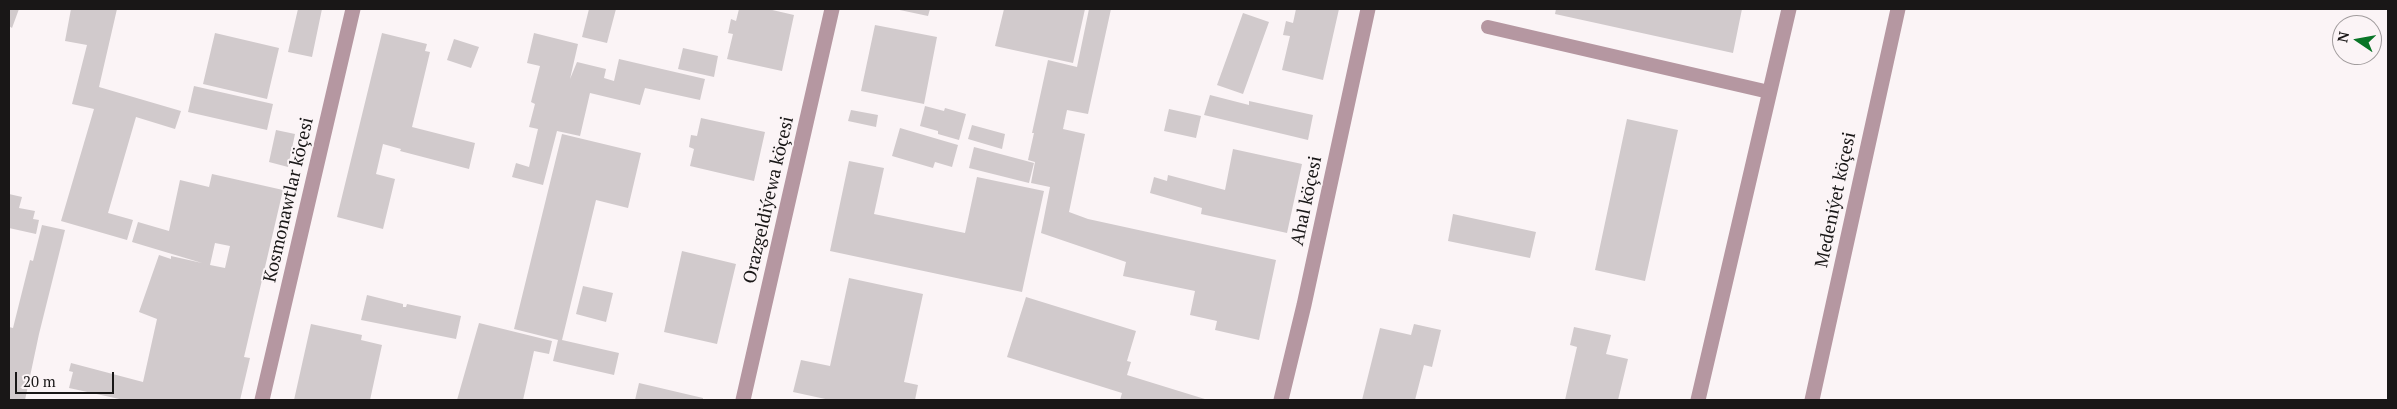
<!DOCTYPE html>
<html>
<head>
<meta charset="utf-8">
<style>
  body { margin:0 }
  #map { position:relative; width:2397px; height:409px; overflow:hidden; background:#fbf4f6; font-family:"PT Serif",serif }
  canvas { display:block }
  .frame { position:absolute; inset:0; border:10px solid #191717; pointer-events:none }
  .north { position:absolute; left:2332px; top:15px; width:50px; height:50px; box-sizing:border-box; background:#fbf4f6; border:1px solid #a19c9d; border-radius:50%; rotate:282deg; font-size:14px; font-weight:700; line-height:20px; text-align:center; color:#191717 }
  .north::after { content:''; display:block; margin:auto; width:18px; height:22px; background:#097527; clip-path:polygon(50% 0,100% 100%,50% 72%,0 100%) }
  .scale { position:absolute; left:15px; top:372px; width:99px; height:22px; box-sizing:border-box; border:2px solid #191717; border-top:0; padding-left:6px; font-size:15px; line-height:18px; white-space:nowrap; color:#191717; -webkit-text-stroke:4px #fbf4f6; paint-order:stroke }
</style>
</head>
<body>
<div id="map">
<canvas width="2397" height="409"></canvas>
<div class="frame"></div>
<div class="north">N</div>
<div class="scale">20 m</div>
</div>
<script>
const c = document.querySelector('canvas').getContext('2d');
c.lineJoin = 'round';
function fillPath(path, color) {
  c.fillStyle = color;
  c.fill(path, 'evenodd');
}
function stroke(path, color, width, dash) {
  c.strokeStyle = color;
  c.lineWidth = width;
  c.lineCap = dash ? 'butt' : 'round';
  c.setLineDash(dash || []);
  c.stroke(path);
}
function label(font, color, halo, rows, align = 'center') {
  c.font = font + ' "PT Serif",serif';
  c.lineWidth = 4;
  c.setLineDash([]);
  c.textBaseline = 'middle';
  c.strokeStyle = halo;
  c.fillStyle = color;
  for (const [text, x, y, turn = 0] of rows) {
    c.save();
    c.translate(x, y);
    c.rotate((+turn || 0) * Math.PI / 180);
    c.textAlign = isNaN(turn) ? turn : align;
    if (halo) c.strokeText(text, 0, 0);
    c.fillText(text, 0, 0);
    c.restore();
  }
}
const building = new Path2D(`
  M9 9H19L12 28 9 26Z
  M71 9H117L99 87 181 111 175 129 136 117 108 213 133 220 127 240 61 221 94 109 72 104 87 45 65 41Z
  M298 9H322L312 57 288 52Z
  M589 9H616L607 43 582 37Z
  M739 9H768L794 15 782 71 727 59 733 34 728 33 731 19 736 21Z
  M895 9H930L928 16Z
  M1004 9H1085L1073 63 995 46Z
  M1089 9H1111L1088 114 1067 110 1063 129 1085 134 1069 212 1088 219 1276 260 1259 340 1215 330 1217 321 1190 315 1195 291 1123 276 1126 262 1041 233 1050 187 1031 183 1035 162 1028 160 1034 133H1032L1048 60 1077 67Z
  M1296 9H1339L1323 80 1282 70 1290 36 1283 35 1286 21 1293 23Z
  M1556 9H1742L1733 53 1555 14Z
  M1243 13 1269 22 1243 94 1217 85Z
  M875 25 937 37 924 104 861 91Z
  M215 33 279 48 267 99 203 84Z
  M382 33 427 44 425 51 430 52 412 127 475 143 469 169 400 151 401 149 383 144 376 174 395 179 383 229 337 217Z
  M534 33 578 44 570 79 577 62 606 69 604 78 614 81 619 59 705 79 700 100 645 88 640 105 590 93 580 136 557 131 543 185 512 177 516 163 529 167 538 129 529 127 535 104 531 102 540 66 527 63Z
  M454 39 479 47 471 68 447 60Z
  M683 48 718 56 714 77 678 69Z
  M194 86 273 104 267 130 188 112Z
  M1210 95 1249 105V101L1313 115 1308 140 1204 115Z
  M925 106 944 111 945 108 966 114 959 140 938 134V131L920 126Z
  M1169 109 1201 116 1196 138 1164 131Z
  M851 110 878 115 876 127 848 121Z
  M701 118 765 132 754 181 690 166 694 149 689 147 691 135 697 136Z
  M1627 119 1678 130 1645 281 1595 270Z
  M972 125 1005 134 1002 149 968 139Z
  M900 128 958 145 952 167 935 162 933 168 892 156Z
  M276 130 295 134 288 167 269 162Z
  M562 134 641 153 628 208 596 200 562 340 619 353 614 375 553 361 558 340 514 329Z
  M974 147 1034 163 1029 183 969 168Z
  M1233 149 1302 164 1287 233 1201 214 1202 208 1150 193 1154 177 1167 181 1168 175 1225 190Z
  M849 161 884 168 874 214 965 233 977 177 1044 191 1022 292 830 251Z
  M212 174 283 190 244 357 250 358 240 400H124L69 388 73 372 69 371 71 363 143 382 157 319 139 312 159 255 171 259V256L202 263 132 242 138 222 169 231 180 180 209 187ZM215 243 230 246 225 268 210 265Z
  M9 194 22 197 19 208 35 211 33 219 39 220 36 234 9 228Z
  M1453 214 1536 232 1530 258 1448 241Z
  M42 225 65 230 39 334 25 400H9V327L13 328 30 260 33 261Z
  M682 251 736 264 717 344 664 332Z
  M849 278 923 294 904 382 918 385 915 400H830L793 392 801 360 830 366Z
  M583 286 613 293 606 322 576 314Z
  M367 295 403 304V307H406L407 304 461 316 456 339 361 320Z
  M1026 297 1136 331 1127 361 1131 362 1127 375 1208 400H1120L1122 393 1007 357Z
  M479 323 552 341 549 354 534 351 523 400H457Z
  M311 324 362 335 361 340 382 345 370 400H294Z
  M1414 324 1441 330 1432 367 1424 365 1415 400H1362L1380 328 1411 335Z
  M1574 327 1611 335 1606 354 1628 359 1618 400H1565L1577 347 1570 345Z
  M639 383 703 398V400H635Z`);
const lane = new Path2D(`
  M1488 27 1769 92`);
const street = new Path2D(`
  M262 400 353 9
  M743 400 832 9
  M1281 400 1304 305 1368 9
  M1698 400 1789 9
  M1812 400 1898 9`);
const streetNames = [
  ["Kosmonawtlar köçesi",289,200,-77],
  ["Orazgeldiýewa köçesi",769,200,-77],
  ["Medeniýet köçesi",1836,200,-78],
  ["Ahal köçesi",1307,201,-78]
];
fillPath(building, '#d1cacc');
stroke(lane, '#b597a1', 14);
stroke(street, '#b597a1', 15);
label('18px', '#191717', '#fbf4f6', streetNames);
</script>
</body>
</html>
